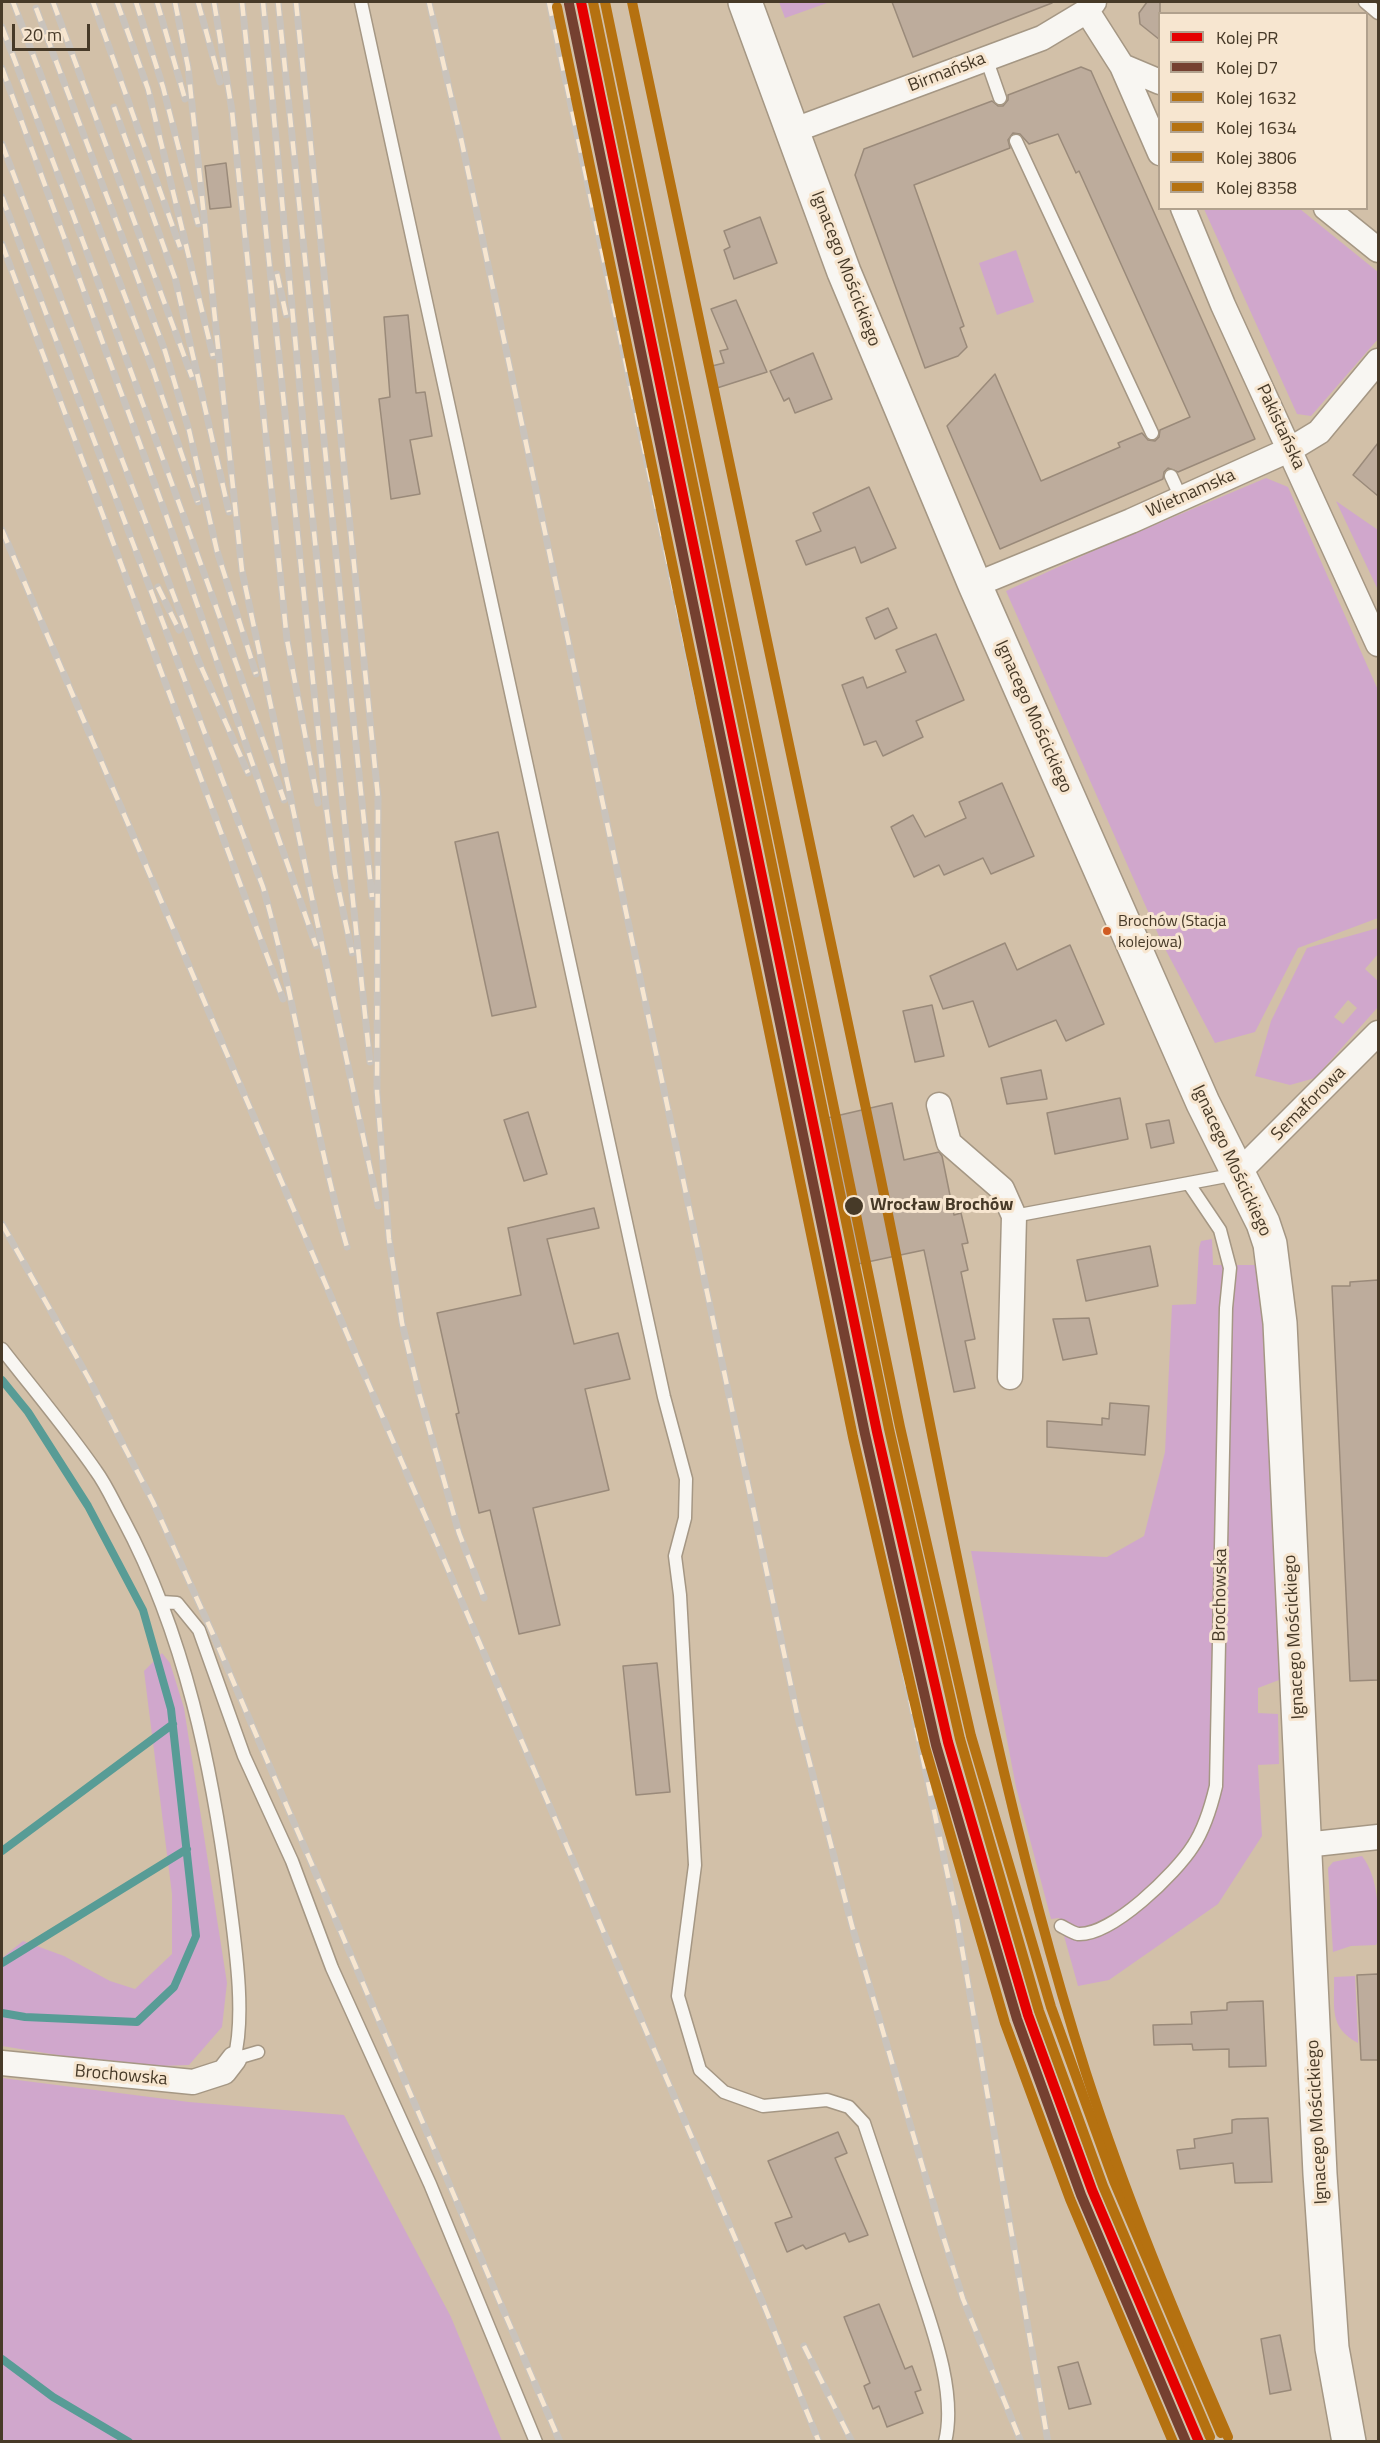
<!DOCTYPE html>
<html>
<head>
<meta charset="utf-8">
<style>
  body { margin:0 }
  #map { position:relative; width:1380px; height:2443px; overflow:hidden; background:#d2c0a8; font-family:"Titillium Web",sans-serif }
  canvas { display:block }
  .frame { position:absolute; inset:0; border:3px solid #473a28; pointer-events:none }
  .legend { position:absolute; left:1158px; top:12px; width:210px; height:198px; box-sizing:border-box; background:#f7e6d0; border:2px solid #b1a18d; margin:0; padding:8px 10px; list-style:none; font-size:18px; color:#473a28 }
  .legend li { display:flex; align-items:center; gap:12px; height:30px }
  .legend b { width:30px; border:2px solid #b1a18d }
  .scale { position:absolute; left:12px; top:24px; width:78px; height:27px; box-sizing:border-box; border:3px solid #473a28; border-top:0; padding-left:8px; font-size:18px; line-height:21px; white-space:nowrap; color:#473a28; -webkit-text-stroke:4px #f7e6d0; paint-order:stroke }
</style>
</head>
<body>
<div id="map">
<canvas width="1380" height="2443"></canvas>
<div class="frame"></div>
<ul class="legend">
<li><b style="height:8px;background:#e50000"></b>Kolej PR</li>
<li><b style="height:8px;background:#754030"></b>Kolej D7</li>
<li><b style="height:8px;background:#b57110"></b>Kolej 1632</li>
<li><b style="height:8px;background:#b57110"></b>Kolej 1634</li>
<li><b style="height:8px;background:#b57110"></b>Kolej 3806</li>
<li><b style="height:8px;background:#b57110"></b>Kolej 8358</li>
</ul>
<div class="scale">20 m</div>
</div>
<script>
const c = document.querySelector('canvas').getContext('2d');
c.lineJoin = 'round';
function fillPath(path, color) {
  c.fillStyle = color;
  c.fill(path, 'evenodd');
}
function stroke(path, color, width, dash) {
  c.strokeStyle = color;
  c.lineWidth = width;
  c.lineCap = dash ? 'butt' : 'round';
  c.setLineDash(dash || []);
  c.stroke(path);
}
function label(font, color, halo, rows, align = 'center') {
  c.font = font + ' "Titillium Web",sans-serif';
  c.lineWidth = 6;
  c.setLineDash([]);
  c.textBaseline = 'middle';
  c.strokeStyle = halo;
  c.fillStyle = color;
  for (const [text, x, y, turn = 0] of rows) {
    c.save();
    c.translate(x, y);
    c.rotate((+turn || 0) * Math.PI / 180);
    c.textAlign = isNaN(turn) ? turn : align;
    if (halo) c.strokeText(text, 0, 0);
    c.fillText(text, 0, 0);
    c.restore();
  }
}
const green = new Path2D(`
  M779 2H830L785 18Z
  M1204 209H1300L1378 272V339L1311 416 1297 414Z
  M1016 250 1034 302 997 315 979 263Z
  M1266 478 1288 487 1378 690V918L1298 948 1255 1032 1215 1043 1162 943 1006 591 1093 551Z
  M1336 501 1378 530V590Z
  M1378 928V954L1365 969 1378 981V1007L1315 1078 1290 1085 1255 1076 1271 1021 1307 948ZM1348 1000 1357 1008 1343 1024 1334 1017Z
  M1212 1239 1213 1265H1258L1262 1271 1279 1680 1258 1688V1713L1278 1714 1279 1764 1258 1765 1262 1836 1218 1904 1109 1980 1078 1986 1059 1918 1051 1919 1016 1787 971 1551 1107 1557 1144 1536 1165 1452 1172 1305 1196 1304 1199 1248 1201 1241Z
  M162 1653 170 1663 184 1708 227 1983 222 2027 189 2065 131 2067 2 2046V1958L23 1941 64 1956 110 1981 135 1989 172 1954V1894L144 1671Z
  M1362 1856C1379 1878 1379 1914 1378 1941L1376 1945 1351 1946 1333 1952 1328 1868 1333 1862Z
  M1355 1976 1358 2039V2043C1328 2027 1335 2007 1334 1977Z
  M2 2078 189 2102 344 2115 451 2317 502 2441H2Z`);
const stream = new Path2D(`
  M2 1380 28 1412 88 1506 143 1610 171 1709 196 1936 174 1987 137 2022 25 2017 2 2013
  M2 1851 173 1724
  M2 1963 187 1849
  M2 2359 53 2397 129 2442`);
const building = new Path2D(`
  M892 2H1052V3L913 57Z
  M1147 2H1160V40L1140 24 1139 13Z
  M1081 67 1091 71 1255 439 1178 472 1168 468 1164 472 1163 479 1000 549 947 426 995 374 1041 481 1120 447 1118 443 1142 433 1148 440 1155 441 1159 437 1160 430 1190 417 1079 171 1076 173 1058 134 1029 144 1020 134 1013 133 1008 140 1010 148 914 185 964 326 960 328 967 347 958 356 925 368 855 175 864 149 992 101 998 106H1003L1008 100V95Z
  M226 163 231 207 210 209 205 166Z
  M760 217 777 263 734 279 724 250 730 247 724 231Z
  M736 300 767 372 717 388 712 366 724 363 720 351 728 349 711 309Z
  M408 315 416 393 425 392 432 436 410 440 420 494 391 499 379 399 390 397 384 317Z
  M813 353 832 399 795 413 789 398 784 401 770 371Z
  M1378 443V496L1353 475Z
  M869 487 896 548 861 563 855 547 806 565 796 541 821 531 813 513Z
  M888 608 897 628 875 639 866 618Z
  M936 634 964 700 916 721 923 737 883 756 876 741 864 745 842 685 863 677 867 688 906 672 896 650Z
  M1002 783 1034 856 991 874 983 858 944 875 939 865 914 877 891 827 913 815 925 837 966 818 959 802Z
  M498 832 536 1007 492 1016 455 842Z
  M1005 943 1017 970 1070 945 1104 1024 1066 1041 1056 1020 989 1047 973 1001 943 1009 930 976Z
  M932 1005 944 1056 915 1062 903 1011Z
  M1041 1070 1047 1099 1007 1104 1001 1078Z
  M1120 1098 1128 1139 1055 1154 1047 1113Z
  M892 1103 904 1160 939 1152 942 1156 954 1215 961 1213 968 1243 962 1244 968 1270 961 1272 975 1339 965 1341 975 1388 954 1392 924 1250 858 1264 856 1257 852 1258 823 1119Z
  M528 1112 547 1174 524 1181 504 1120Z
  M1169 1120 1174 1143 1151 1148 1146 1124Z
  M594 1208 599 1228 547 1239 574 1344 618 1333 630 1379 585 1389 609 1490 533 1508 560 1625 519 1634 490 1510 479 1513 456 1414 459 1413 437 1313 521 1295 508 1228Z
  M1150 1246 1158 1286 1086 1301 1077 1260Z
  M1378 1280V1680L1350 1681 1332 1286H1350V1282Z
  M1089 1318 1097 1354 1063 1360 1053 1319Z
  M1110 1403 1149 1406 1145 1455 1047 1447V1421L1102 1425V1418L1109 1419Z
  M657 1663 670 1792 636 1795 623 1666Z
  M1378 1974V2060H1361L1357 1975Z
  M1263 2001 1266 2066 1229 2067V2049L1193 2050 1192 2044 1154 2045 1153 2025 1192 2024 1191 2012 1227 2010V2003L1230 2002Z
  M1268 2118 1272 2182 1235 2183 1233 2163 1180 2169 1177 2150 1195 2148 1194 2139 1232 2133V2120L1237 2119Z
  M838 2132 847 2153 835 2158 868 2235 849 2242 845 2233 806 2249 803 2245 787 2252 775 2223 792 2217 768 2161Z
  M879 2304 905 2369 912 2366 921 2390 915 2392 923 2413 887 2427 879 2406 873 2409 864 2386 870 2383 844 2317Z
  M1280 2335 1291 2390 1270 2394 1261 2339Z
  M1078 2362 1091 2404 1069 2409 1058 2367Z`);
const lane = new Path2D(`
  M361 2 664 1397 686 1479 685 1518 675 1556 680 1595 695 1865 678 1996 700 2070 724 2092 763 2106 827 2100 849 2107 864 2123C880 2171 896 2219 912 2267 928 2317 958 2389 945 2442
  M1365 2 1378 13
  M986 58 1000 98
  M1016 141 1152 433
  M1171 476 1181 498
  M1014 1216 1237 1174
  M2 1349C33 1389 67 1429 96 1471 107 1486 114 1503 123 1519 185 1635 212 1767 229 1897 235 1944 246 2015 234 2059
  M162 1602 177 1603 199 1630 244 1756 292 1861 332 1968 430 2184 536 2442
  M1061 1926C1065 1928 1073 1933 1078 1934 1112 1936 1176 1873 1193 1846 1205 1828 1211 1807 1216 1786L1226 1308 1230 1268 1220 1230 1189 1184
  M234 2059 258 2052`);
const street = new Path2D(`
  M1087 11 1122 66 1160 153
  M1122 66 1160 82
  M792 131 1042 38 1087 11 1094 2
  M1183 208 1223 305 1378 644
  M1326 208 1378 250
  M975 585 1131 521 1291 449 1319 432 1378 361
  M939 1105 949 1143 1002 1189 1014 1216 1010 1377
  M1238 1173 1378 1033
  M1305 1845 1378 1837
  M2 2063 193 2082 224 2072 234 2059`);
const secondary = new Path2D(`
  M745 2 844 272 975 585 1203 1103 1263 1223 1270 1244 1280 1323 1320 2174 1332 2348 1349 2442`);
const rail = new Path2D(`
  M13 2 153 370 198 502
  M53 2 192 377
  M93 2 180 247
  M117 2 148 89 213 356
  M136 2 163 87 198 224
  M157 2 185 99
  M175 2 188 67 242 571 378 1206
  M198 2 220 82
  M214 2 232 111 287 640 318 803
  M242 2 326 806 335 873 352 953
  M263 2 309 485 370 1062
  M278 2 372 897
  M296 2 378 797 377 1092 389 1239 402 1323 419 1393 459 1533 484 1598
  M429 2 462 143 797 1714 852 1926 942 2233 963 2299 1021 2442
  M549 2 956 1914 1048 2442
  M36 8 165 351 189 430 217 551 256 674
  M2 27C100 283 194 541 284 800
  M2 68 166 515 316 946
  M114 107 175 278 229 512
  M2 144 199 662 248 773
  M2 197 263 887C297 1006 313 1129 347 1247
  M2 244 283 999
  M277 274 286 315
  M2 530 765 2308 819 2442
  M158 587 179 630
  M2 1224 89 1379 153 1502 212 1632 560 2442
  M804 2346 852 2442`);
const rail1 = new Path2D(`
  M581 2 877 1432 948 1742 1028 2015 1092 2190 1199 2442`);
const rail2 = new Path2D(`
  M569 4 865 1434 936 1745 1017 2019 1081 2195 1186 2442`);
const rail3 = new Path2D(`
  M593 2 889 1429 960 1739 1039 2011 1103 2186 1210 2437`);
const rail4 = new Path2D(`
  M557 7 853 1437 925 1747 1005 2023 1070 2199 1173 2442`);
const rail5 = new Path2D(`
  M605 2 900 1427 971 1736 1051 2007 1114 2181 1221 2433`);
const rail6 = new Path2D(`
  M632 2C717 392 800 783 880 1175 942 1475 993 1780 1086 2073 1126 2197 1176 2318 1228 2437`);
const markers = [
  [1107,931,5,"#d05c23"],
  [854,1206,10,"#473a28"]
];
const busNames = [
  ["Brochów (Stacja",1118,922],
  ["kolejowa)",1118,943]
];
const streetNames = [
  ["Birmańska",947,73,-21],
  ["Ignacego Mościckiego",845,269,69],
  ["Pakistańska",1280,427,65],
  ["Wietnamska",1191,494,-24],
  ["Ignacego Mościckiego",1033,717,66],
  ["Semaforowa",1309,1104,-45],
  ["Ignacego Mościckiego",1231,1161,65],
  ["Brochowska",1221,1595,-89],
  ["Ignacego Mościckiego",1295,1637,-93],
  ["Brochowska",121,2076,5],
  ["Ignacego Mościckiego",1318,2122,-93]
];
const stopNames = [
  ["Wrocław Brochów",870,1206]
];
fillPath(green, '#d0a7cc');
stroke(stream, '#589c96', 8);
fillPath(building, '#bdac9c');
stroke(building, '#9a8a7a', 1.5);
stroke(lane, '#a59784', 15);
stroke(street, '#a59784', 27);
stroke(secondary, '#a59784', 36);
stroke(lane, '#f8f6f2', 12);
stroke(street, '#f8f6f2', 24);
stroke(secondary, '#f8f6f2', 33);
stroke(rail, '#c9c3bc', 7);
stroke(rail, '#f7e6d0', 4.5, [14]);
stroke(rail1, '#e50000', 10);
stroke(rail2, '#754030', 10);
stroke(rail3, '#b57110', 10);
stroke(rail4, '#b57110', 10);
stroke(rail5, '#b57110', 10);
stroke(rail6, '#b57110', 10);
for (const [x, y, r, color] of markers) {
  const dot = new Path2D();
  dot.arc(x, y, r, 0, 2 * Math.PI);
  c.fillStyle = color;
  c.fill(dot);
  stroke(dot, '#f7e6d0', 2);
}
label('16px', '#473a28', '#f7e6d0', busNames, 'left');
label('18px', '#473a28', '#f7e6d0', streetNames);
label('bold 18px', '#473a28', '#f7e6d0', stopNames, 'left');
</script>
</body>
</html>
